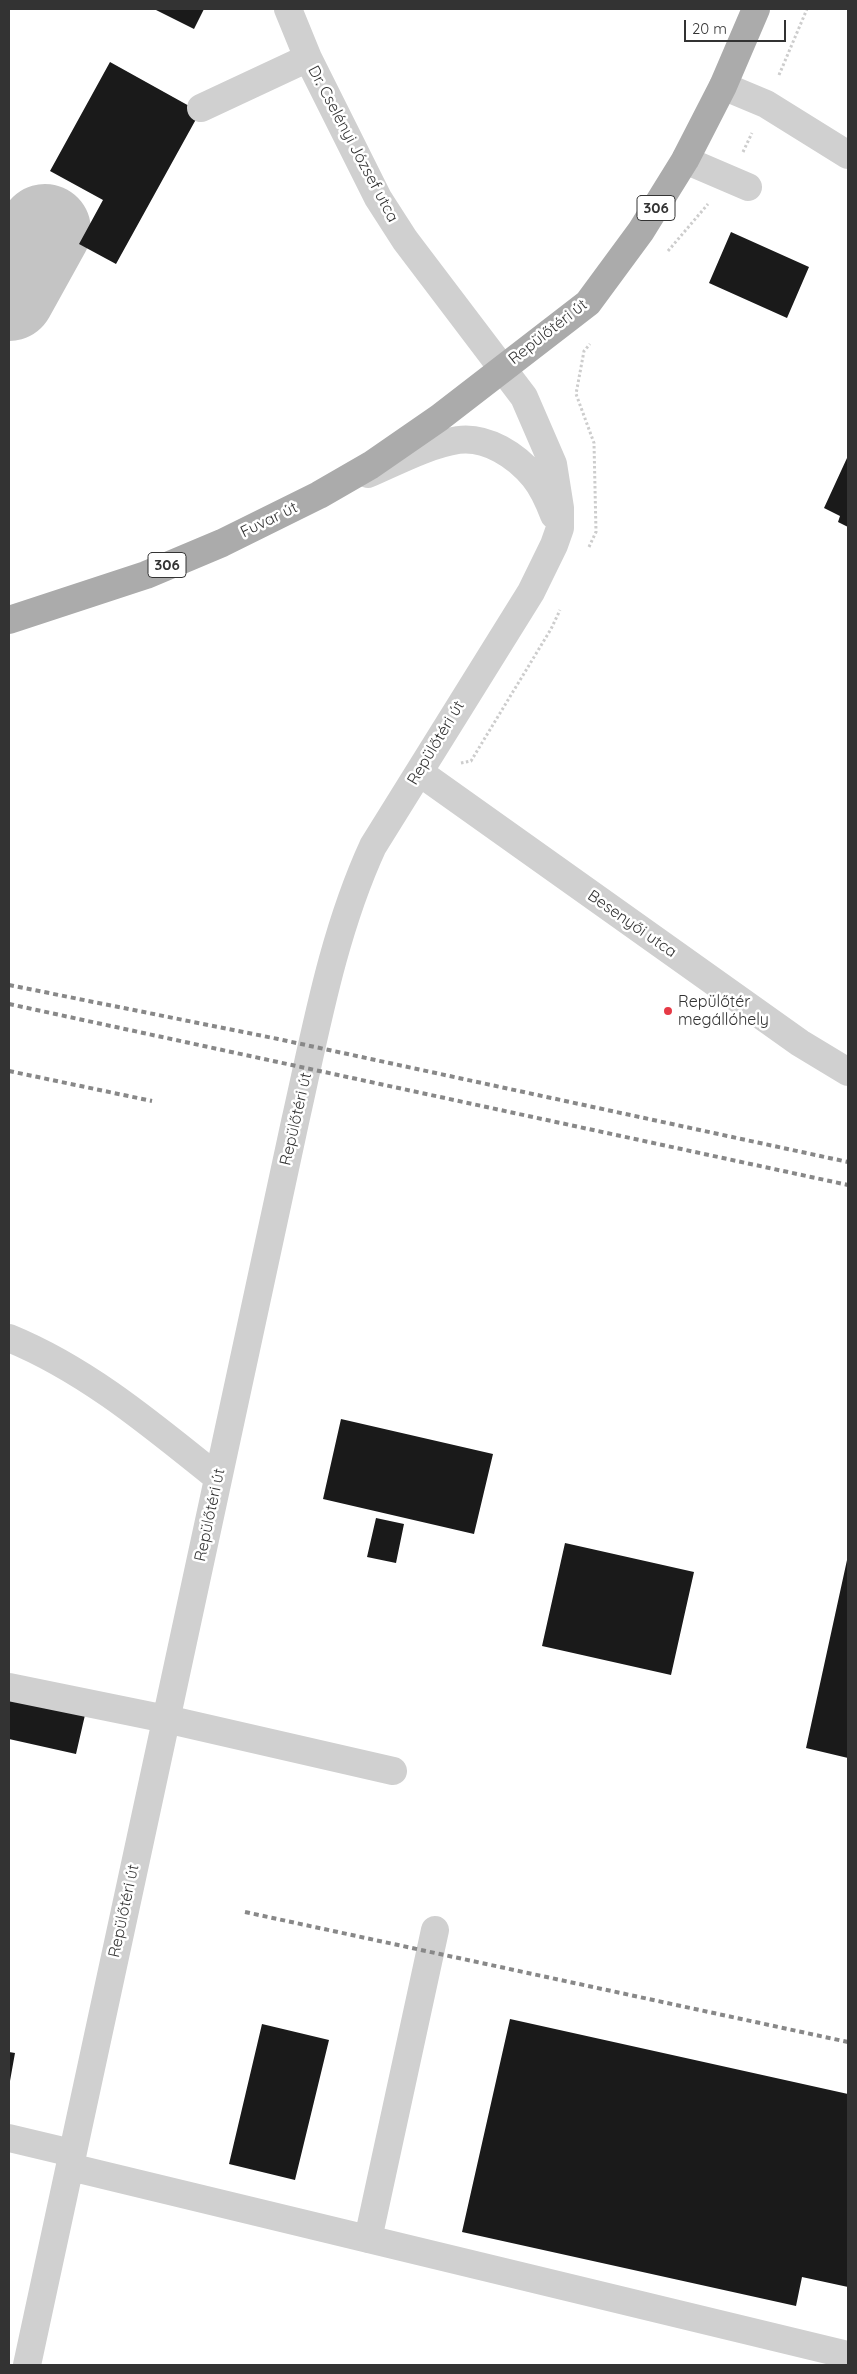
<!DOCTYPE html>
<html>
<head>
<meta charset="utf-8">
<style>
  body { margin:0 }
  #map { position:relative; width:857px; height:2374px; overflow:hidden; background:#fff; font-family:Quicksand,sans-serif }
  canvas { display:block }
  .frame { position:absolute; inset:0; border:10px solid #333; pointer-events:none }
  .scale { position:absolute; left:684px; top:20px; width:102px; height:22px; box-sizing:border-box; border:2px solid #333; border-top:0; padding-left:6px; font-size:15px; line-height:18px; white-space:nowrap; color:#333; -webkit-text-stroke:4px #fff; paint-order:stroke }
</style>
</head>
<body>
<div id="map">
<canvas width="857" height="2374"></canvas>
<div class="frame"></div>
<div class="scale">20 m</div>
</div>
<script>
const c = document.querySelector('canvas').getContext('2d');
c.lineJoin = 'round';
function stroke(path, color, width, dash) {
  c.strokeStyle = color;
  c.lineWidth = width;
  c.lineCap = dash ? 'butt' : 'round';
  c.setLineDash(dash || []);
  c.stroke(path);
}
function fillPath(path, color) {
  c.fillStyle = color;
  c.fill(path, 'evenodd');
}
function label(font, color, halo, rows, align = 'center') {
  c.font = font + ' Quicksand,sans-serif';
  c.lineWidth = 5;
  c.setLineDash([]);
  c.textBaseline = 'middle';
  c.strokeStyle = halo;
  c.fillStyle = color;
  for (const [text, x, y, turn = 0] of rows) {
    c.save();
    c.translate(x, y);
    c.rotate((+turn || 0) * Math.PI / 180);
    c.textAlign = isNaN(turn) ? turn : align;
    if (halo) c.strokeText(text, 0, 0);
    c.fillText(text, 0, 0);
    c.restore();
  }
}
const taxiway = new Path2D(`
  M9 295 45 230`);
const building = new Path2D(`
  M154 9H204L194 29Z
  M110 62 200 112 116 264 79 244 103 200 50 171Z
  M731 232 809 267 787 318 709 283Z
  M847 458H848V527L838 522 840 516 824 508Z
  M341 1419 493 1454 474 1534 323 1499Z
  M376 1518 404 1524 396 1563 367 1557Z
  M565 1543 694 1572 671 1675 542 1646Z
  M847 1560H848V1758L806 1748Z
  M9 1699 85 1715 76 1754 9 1739Z
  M510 2019 848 2094V2287L802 2277 796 2306 462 2232Z
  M262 2024 329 2040 295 2180 229 2164Z
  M9 2052 15 2053 10 2081H9Z`);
const path = new Path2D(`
  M779 75 807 9
  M743 152 752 133
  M668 251 708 204
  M589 547 596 532 594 443 576 394 584 351 590 344
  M461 763 471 761 551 629 560 610`);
const minor = new Path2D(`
  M723 86 766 104 848 155
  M201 108 308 58
  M685 160 748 187
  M368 474C396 462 427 445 458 440 487 436 517 456 534 477 543 488 549 502 554 515
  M419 772 800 1043 848 1072
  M9 1338C87 1370 152 1425 218 1478
  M9 1687 166 1719 393 1771
  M9 2138 72 2153
  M70 2167 848 2355
  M368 2239 435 1930
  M27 2365 295 1122C316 1029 333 933 373 846L531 592 554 545 560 528V508L553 464 524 397 405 240 378 198 308 58 288 9`);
const major = new Path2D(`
  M9 620 146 575 222 543 319 495 371 465 439 418 588 303 641 231 685 160 723 86 756 9`);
const rail = new Path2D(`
  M9 985 278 1039 848 1162
  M9 1004 848 1185
  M9 1071 152 1101
  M245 1912 848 2042`);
const markers = [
  [668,1011,5,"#e63946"]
];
const shields = [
  [656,208,38],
  [167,565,38]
];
const shieldNames = [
  ["306",656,208],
  ["306",167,565]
];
const streetNames = [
  ["Dr. Cselényi József utca",353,144,62],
  ["Repülőtéri út",548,332,-38],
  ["Fuvar út",269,520,-26],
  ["Repülőtéri út",436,743,-59],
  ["Besenyői utca",632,924,35],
  ["Repülőtéri út",296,1119,-77],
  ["Repülőtéri út",210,1515,-78],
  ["Repülőtéri út",124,1911,-78]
];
const poiNames = [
  ["Repülőtér",678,1002],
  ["megállóhely",678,1020]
];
stroke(taxiway, '#c4c4c4', 92);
fillPath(building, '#1a1a1a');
stroke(path, '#cdcdcd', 3, [2.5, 2.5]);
stroke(minor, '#d0d0d0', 28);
stroke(major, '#ababab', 28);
stroke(rail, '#888', 4, [5, 4]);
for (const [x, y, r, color] of markers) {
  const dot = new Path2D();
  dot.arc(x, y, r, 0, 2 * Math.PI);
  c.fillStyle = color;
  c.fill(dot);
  stroke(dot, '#fff', 2);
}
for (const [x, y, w] of shields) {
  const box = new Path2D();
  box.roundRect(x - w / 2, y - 12.5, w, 25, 4);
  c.fillStyle = '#fff';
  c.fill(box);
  stroke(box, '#333', 1);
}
label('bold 15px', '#333', null, shieldNames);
label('16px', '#333', '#fff', streetNames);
label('16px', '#333', '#fff', poiNames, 'left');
</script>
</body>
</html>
